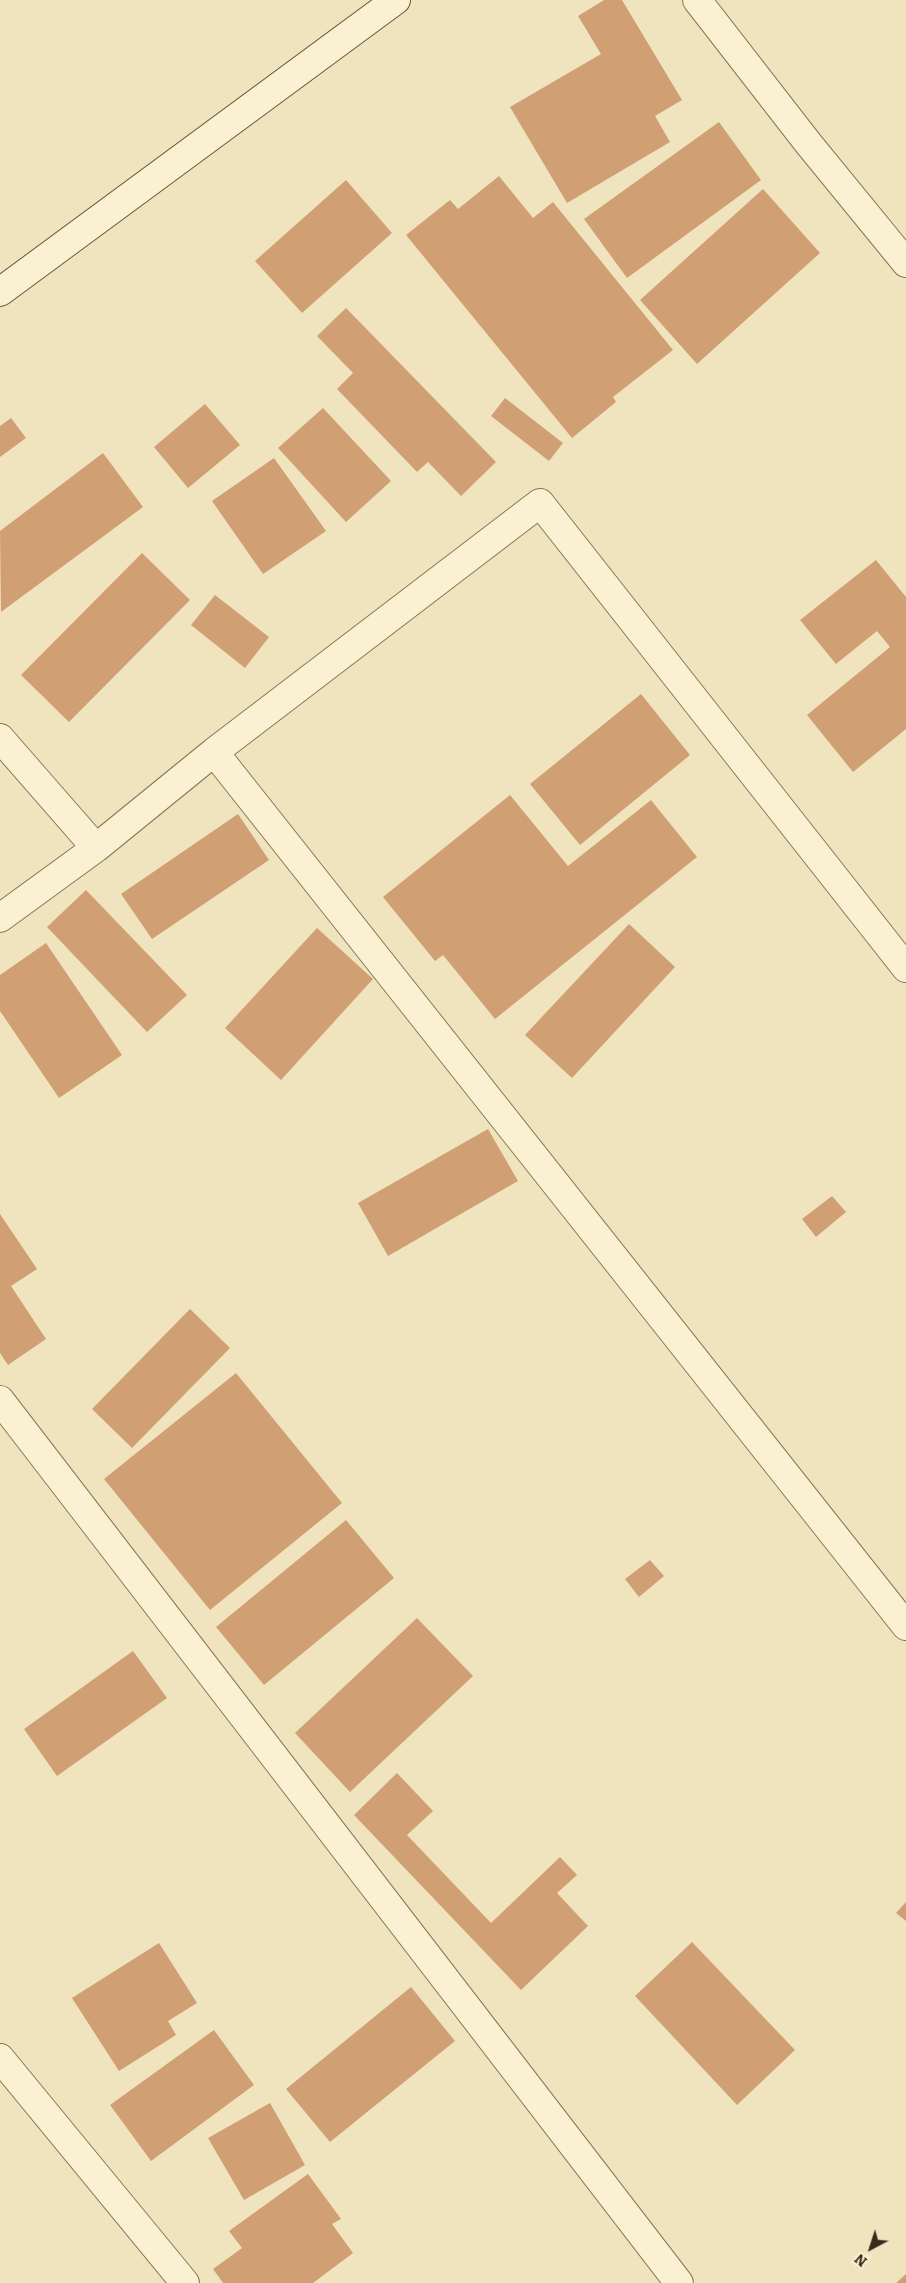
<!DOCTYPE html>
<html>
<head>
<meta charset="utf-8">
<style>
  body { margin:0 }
  #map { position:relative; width:906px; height:2283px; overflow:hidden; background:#f0e4bf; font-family:Bitter,serif }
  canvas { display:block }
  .north { position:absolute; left:846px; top:2223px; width:50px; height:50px; -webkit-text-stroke:4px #f7eecf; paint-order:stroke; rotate:220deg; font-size:14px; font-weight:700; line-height:20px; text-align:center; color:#382b1c }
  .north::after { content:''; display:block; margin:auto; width:18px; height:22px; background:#382b1c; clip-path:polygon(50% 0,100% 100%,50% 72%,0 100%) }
</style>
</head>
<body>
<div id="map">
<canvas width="906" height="2283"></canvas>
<div class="north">N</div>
</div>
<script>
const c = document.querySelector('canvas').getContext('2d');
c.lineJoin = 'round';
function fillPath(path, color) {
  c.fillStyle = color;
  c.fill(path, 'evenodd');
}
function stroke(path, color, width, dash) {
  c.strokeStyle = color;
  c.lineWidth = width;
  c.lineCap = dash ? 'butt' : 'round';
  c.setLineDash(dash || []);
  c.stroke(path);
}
const building = new Path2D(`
  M604 0H622L682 100 655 116 670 142 567 203 510 107 601 54 578 16Z
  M719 122 761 180 627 278 584 219Z
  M499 176 533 218 553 202 673 350 613 397 616 402 572 438 406 235 450 200 458 209Z
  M346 180 392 233 302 313 255 261Z
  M763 189 820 253 697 364 640 300Z
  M346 308 496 462 461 496 428 462 417 472 337 389 353 373 317 336Z
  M505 398 563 443 549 461 491 416Z
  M205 404 240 445 188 488 154 447Z
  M323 408 391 481 346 522 278 448Z
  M11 418 26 438 0 457V426Z
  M103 453 143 507 1 612 0 531Z
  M274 458 326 531 263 574 212 501Z
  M142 553 190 600 69 722 21 675Z
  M876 560 906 597V729L853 772 807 715 890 647 877 631 836 664 800 620Z
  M215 595 269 637 245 668 191 625Z
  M641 694 690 755 580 845 530 784Z
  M510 795 568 866 651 800 697 857 495 1019 443 955 435 961 383 897Z
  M238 814 269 860 152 939 121 894Z
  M86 890 187 995 147 1032 47 927Z
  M629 924 675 967 572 1078 525 1035Z
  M317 928 373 979 281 1080 225 1028Z
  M46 943 122 1055 59 1098 0 1011V975Z
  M488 1129 518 1181 388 1256 358 1203Z
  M832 1196 846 1212 816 1237 802 1219Z
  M0 1214 37 1269 11 1286 46 1339 8 1365 0 1353Z
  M190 1309 230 1348 132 1448 92 1409Z
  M236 1373 342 1503 210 1610 104 1479Z
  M346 1520 394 1578 264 1685 216 1627Z
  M650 1560 664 1576 639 1597 625 1579Z
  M417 1618 473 1676 350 1792 295 1733Z
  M133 1651 167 1698 57 1776 24 1729Z
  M397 1773 433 1811 407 1835 491 1923 560 1857 577 1875 557 1893 588 1926 521 1990 354 1815Z
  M906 1902V1921L896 1913Z
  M692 1942 795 2050 737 2105 635 1996Z
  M159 1943 197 2003 168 2021 176 2035 119 2071 72 1998Z
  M411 1987 455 2041 330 2142 286 2089Z
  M214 2030 254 2085 151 2161 110 2105Z
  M270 2103 305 2165 244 2200 208 2138Z
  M308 2174 341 2219 332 2224 353 2253 313 2283H223L213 2269 242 2248 229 2231Z
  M906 2274V2283H896Z`);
const street = new Path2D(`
  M697 0 808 143 906 263
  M0 738 96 848
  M214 752 906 1626
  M0 918 96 848 214 752 540 503 906 968
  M0 1400 679 2283
  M0 2058 185 2283`);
const secondary = new Path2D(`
  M0 292 396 0`);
fillPath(building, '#d09f73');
stroke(street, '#897556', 30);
stroke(secondary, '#6b563a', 30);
stroke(street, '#faf1d2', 28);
stroke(secondary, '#faf1d2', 28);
</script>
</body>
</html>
